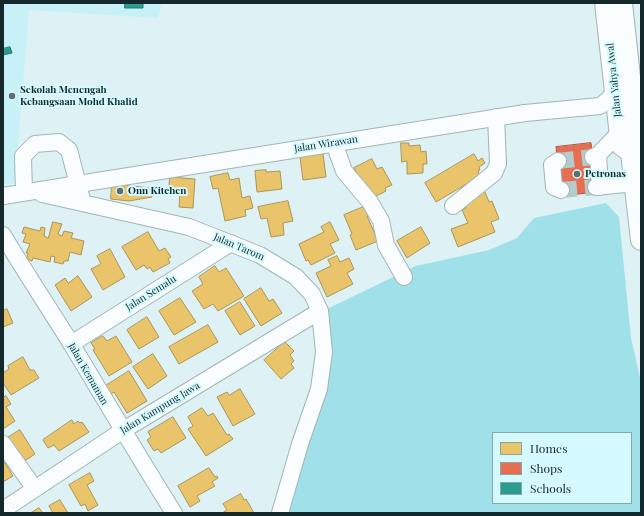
<!DOCTYPE html>
<html>
<head>
<meta charset="utf-8">
<style>
  body { margin:0 }
  #map { position:relative; width:644px; height:516px; overflow:hidden; background:#def2f5; font-family:"Playfair Display",serif }
  canvas { display:block }
  .frame { position:absolute; inset:0; border:4px solid #15282a; pointer-events:none }
  .legend { position:absolute; left:492px; top:432px; width:140px; height:72px; box-sizing:border-box; background:#d4faff; border:1px solid #88a6aa; margin:0; padding:5px 7px; list-style:none; font-size:12px; color:#15282a }
  .legend li { display:flex; align-items:center; gap:8px; height:20px }
  .legend b { width:20px; border:1px solid #88a6aa }
</style>
</head>
<body>
<div id="map">
<canvas width="644" height="516"></canvas>
<div class="frame"></div>
<ul class="legend">
<li><b style="height:11px;background:#e9c46a"></b>Homes</li>
<li><b style="height:11px;background:#e76f51"></b>Shops</li>
<li><b style="height:11px;background:#2a9d8f"></b>Schools</li>
</ul>
</div>
<script>
const c = document.querySelector('canvas').getContext('2d');
c.lineJoin = 'round';
function fillPath(path, color) {
  c.fillStyle = color;
  c.fill(path, 'evenodd');
}
function stroke(path, color, width, dash) {
  c.strokeStyle = color;
  c.lineWidth = width;
  c.lineCap = dash ? 'butt' : 'round';
  c.setLineDash(dash || []);
  c.stroke(path);
}
function label(font, color, halo, rows, align = 'center') {
  c.font = font + ' "Playfair Display",serif';
  c.lineWidth = 4;
  c.setLineDash([]);
  c.textBaseline = 'middle';
  c.strokeStyle = halo;
  c.fillStyle = color;
  for (const [text, x, y, turn = 0] of rows) {
    c.save();
    c.translate(x, y);
    c.rotate((+turn || 0) * Math.PI / 180);
    c.textAlign = isNaN(turn) ? turn : align;
    if (halo) c.strokeText(text, 0, 0);
    c.fillText(text, 0, 0);
    c.restore();
  }
}
const built = new Path2D(`
  M3 3H162L158 18 29 10 15 183 3 185Z`);
const green = new Path2D(`
  M606 203 619 217 631 338 641 382V513H287L327 309 416 266 489 250 517 238 534 218ZM493 433H631V503H493Z`);
const homes = new Path2D(`
  M401 143H409V146L420 145 421 152 426 151 427 164H423V173L407 174V161L402 162Z
  M323 154 326 177 303 180 300 157Z
  M474 154 478 161 482 158 485 163 479 167 480 170 478 171 480 176 436 202 425 183Z
  M372 159 377 169 382 167 392 185 385 188 386 191 372 198 354 168Z
  M266 170V172L280 171 282 189 257 192 255 171Z
  M228 173 230 180 239 178 242 198 250 196 253 208 245 210 246 216 225 221 218 188 213 189 210 177Z
  M170 177 195 179 193 208 179 207 180 193 169 192Z
  M112 184 151 188 152 197 129 201 111 199Z
  M485 192 489 202 492 201 499 219 491 222 495 232 458 247 451 229 468 223 462 210 466 208 463 201Z
  M288 201 293 221 283 223 284 235 271 237 267 218 261 219 258 207Z
  M366 206 370 215 367 216 378 241 356 250 350 235 352 234 344 215Z
  M53 222 62 224 58 234 62 236 64 231 73 233 71 238 84 241 81 255 70 252 68 261H64L63 264 54 262 55 257 51 256 50 262 33 258 32 261 27 259 28 253H26L30 244 23 242 26 234 22 233 24 227 40 231 41 227 45 228 44 236 48 238Z
  M330 222 339 240 330 244 335 253 311 265 308 260 306 261 299 244 324 232 321 227Z
  M421 227 430 243 407 258 397 241Z
  M148 232 159 251 165 248 171 257 168 259 170 263 153 272 150 267 147 269 144 265 136 270 122 247Z
  M110 249 125 277 103 290 91 269 101 264 97 256Z
  M337 256 340 262 349 258 354 269 347 273 353 284 327 297 316 273 331 266 328 260Z
  M215 266 219 272 226 268 244 296 218 311 213 304 204 309 192 291 203 284 199 277Z
  M78 276 92 297 71 311 55 285 65 278 68 283Z
  M261 288 269 301 273 299 282 313 261 326 244 299Z
  M180 298 196 322 174 335 159 311Z
  M240 302 255 326 240 335 225 311Z
  M7 309 13 323 3 327V311Z
  M147 317 159 337 139 349 127 330Z
  M208 325 218 342 179 364 169 347Z
  M103 336 107 341 116 336 132 362 109 376 93 350 95 349 91 343Z
  M285 342 294 351 290 355 294 361 291 364 294 368 281 379 264 360Z
  M153 354 167 376 148 389 133 367Z
  M23 357 30 370H34L39 378 11 395 3 383V373L9 369 8 366Z
  M129 371 147 401 127 413 114 392 109 395 104 387Z
  M240 389 255 414 233 426 217 397 227 392 229 395Z
  M6 396 11 404 6 407 15 421 3 429V398Z
  M202 408 208 416 213 413 227 435 229 434 233 439 206 456 188 429 193 426 188 417Z
  M173 417 186 438 161 453 158 449 154 451 147 440 151 437 148 432Z
  M72 420 74 424 78 421 80 423 82 422 89 432 59 451 54 445 48 448 43 440Z
  M20 430 35 454 20 464 4 440Z
  M5 463 13 476 3 482V464Z
  M209 468 215 477 217 476 218 478 212 482 215 486 197 496 200 501 190 507 178 486Z
  M90 473 94 481 87 485 98 505 88 511 85 504 81 506 69 485Z
  M241 494 244 500 246 499 254 513H222L227 510 223 504Z
  M60 500 68 513H53L49 506Z
  M39 508 43 513H31Z`);
const shops = new Path2D(`
  M591 143 596 192 561 196 556 147Z`);
const schools = new Path2D(`
  M125 3H143V8H125Z
  M10 47 12 53 3 55V49Z`);
const minorTunnel = new Path2D(`
  M558 161 593 157
  M561 190 596 187`);
const minor = new Path2D(`
  M334 143 344 171 370 202 381 221 386 245 404 277
  M598 155 600 187
  M593 157 598 155 620 132
  M558 161 552 165 554 187 561 190
  M596 187 634 183
  M24 193 23 156 35 144 59 142 69 150 81 196
  M42 194 189 227 260 255 296 277 312 294 320 311 324 352 319 389 300 444 280 513
  M3 196 525 113 600 106 609 99 615 90
  M453 206 494 173 498 164 496 117
  M3 235C25 272 49 308 72 345 106 401 139 458 174 513
  M71 344 231 243
  M3 444 35 489
  M3 510 122 431 320 311`);
const major = new Path2D(`
  M605 3 621 145 631 153
  M622 3 637 142 631 153 641 240`);
const markers = [
  [12,96,4,"#5b6f71"],
  [577,174,4,"#5b6f71"],
  [120,191,4,"#5b6f71"]
];
const streetNames = [
  ["Jalan Yahya Awal",614,80,-96],
  ["Jalan Wirawan",326,144,-9],
  ["Jalan Tarom",239,247,23],
  ["Jalan Semalu",151,293,-32],
  ["Jalan Kemaman",88,374,60],
  ["Jalan Kampung Jawa",160,408,-31]
];
const poiNames = [
  ["Sekolah Menengah",20,90],
  ["Kebangsaan Mohd Khalid",20,102],
  ["Petronas",585,174],
  ["Onn Kitchen",128,191]
];
fillPath(built, '#c8f1f7');
fillPath(green, '#9fe0e9');
fillPath(homes, '#e9c46a');
stroke(homes, '#a99557', 1);
fillPath(shops, '#e76f51');
stroke(shops, '#a85a45', 1);
fillPath(schools, '#2a9d8f');
stroke(schools, '#247a71', 1);
stroke(minorTunnel, '#b6cacc', 16, [16, 8]);
stroke(minor, '#a3b4b6', 18);
stroke(major, '#a3b4b6', 22);
stroke(minor, '#fafdfe', 16);
stroke(major, '#fafdfe', 20);
for (const [x, y, r, color] of markers) {
  const dot = new Path2D();
  dot.arc(x, y, r, 0, 2 * Math.PI);
  c.fillStyle = color;
  c.fill(dot);
  stroke(dot, '#d4faff', 1.5);
}
label('10px', '#15282a', '#d4faff', streetNames);
label('bold 10px', '#15282a', '#d4faff', poiNames, 'left');
</script>
</body>
</html>
